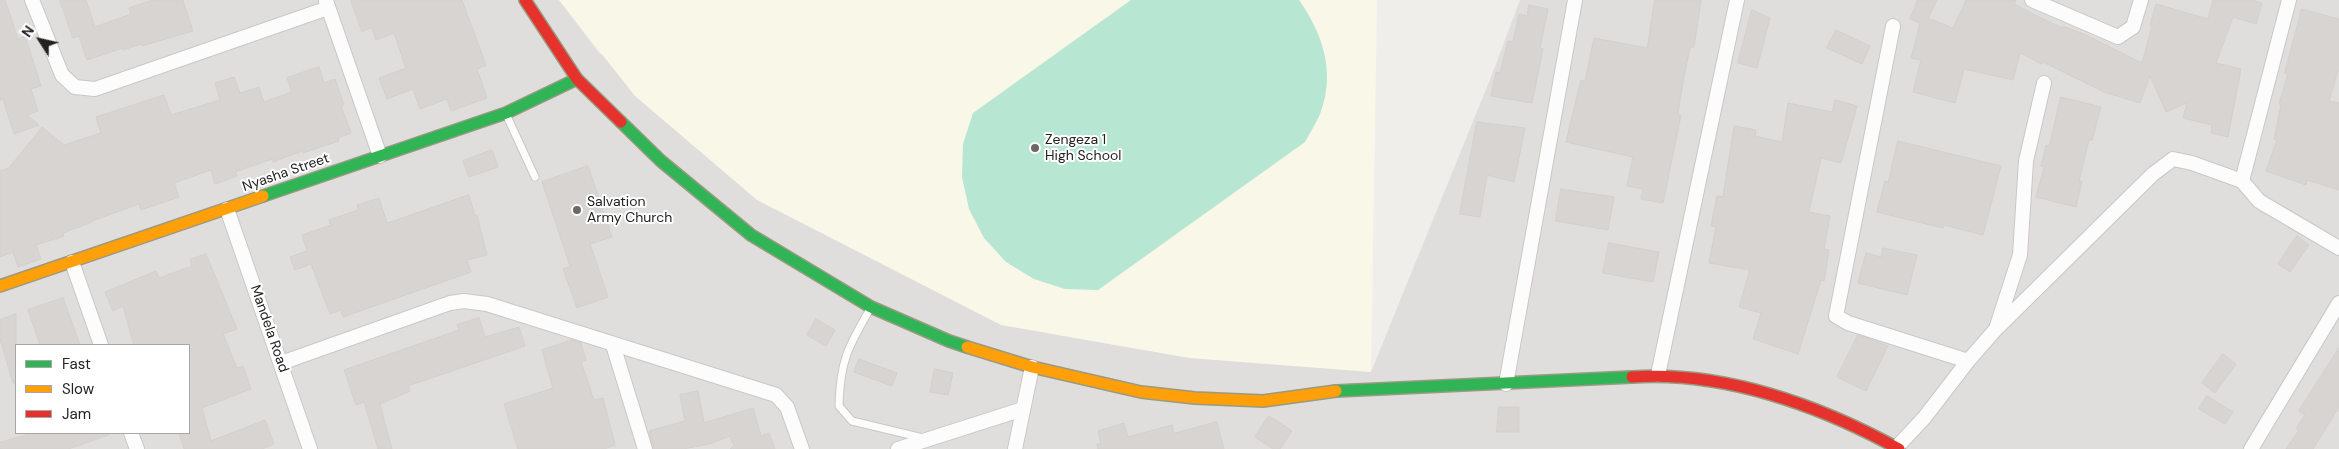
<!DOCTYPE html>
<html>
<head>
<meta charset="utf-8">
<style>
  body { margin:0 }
  #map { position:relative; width:2339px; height:449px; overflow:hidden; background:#f0eeeb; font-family:"DM Sans",sans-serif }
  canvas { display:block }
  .legend { position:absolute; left:15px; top:344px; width:175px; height:90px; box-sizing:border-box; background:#fff; border:1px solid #a7a7a7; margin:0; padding:6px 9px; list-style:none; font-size:15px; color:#222 }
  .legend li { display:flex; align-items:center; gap:10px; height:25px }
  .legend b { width:25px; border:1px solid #a7a7a7 }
  .north { position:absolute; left:15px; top:15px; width:50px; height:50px; -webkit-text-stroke:4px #fff; paint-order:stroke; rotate:305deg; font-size:14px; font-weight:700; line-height:20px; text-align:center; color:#222 }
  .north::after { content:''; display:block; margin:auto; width:18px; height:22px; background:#222; clip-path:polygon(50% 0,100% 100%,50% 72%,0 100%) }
</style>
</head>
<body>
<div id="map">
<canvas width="2339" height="449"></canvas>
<ul class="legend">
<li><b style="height:6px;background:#30b455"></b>Fast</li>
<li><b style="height:6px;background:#ff9f0a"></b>Slow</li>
<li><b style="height:6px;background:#e5322d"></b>Jam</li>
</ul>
<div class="north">N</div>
</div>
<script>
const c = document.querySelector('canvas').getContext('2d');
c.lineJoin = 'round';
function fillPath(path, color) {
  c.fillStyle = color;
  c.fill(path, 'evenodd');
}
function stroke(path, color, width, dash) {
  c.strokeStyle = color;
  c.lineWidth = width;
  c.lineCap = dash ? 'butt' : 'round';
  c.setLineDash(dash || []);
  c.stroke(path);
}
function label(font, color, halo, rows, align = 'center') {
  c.font = font + ' "DM Sans",sans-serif';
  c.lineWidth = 4;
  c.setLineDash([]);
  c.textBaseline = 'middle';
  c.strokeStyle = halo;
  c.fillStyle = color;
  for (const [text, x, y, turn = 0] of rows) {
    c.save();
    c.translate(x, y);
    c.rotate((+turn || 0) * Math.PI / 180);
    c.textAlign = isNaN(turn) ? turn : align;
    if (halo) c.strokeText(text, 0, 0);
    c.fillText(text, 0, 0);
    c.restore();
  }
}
const residential = new Path2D(`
  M0 0H559L599 53 1371 372 1491 77 1520 0H2339V449H0ZM16 345H189V433H16Z`);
const education = new Path2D(`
  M559 0H1377L1371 372 1189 358 1001 325 757 200 635 96Z`);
const pitch = new Path2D(`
  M1131 0H1299C1323 34 1336 73 1320 114 1316 123 1310 133 1305 142L1098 290 1065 289 1034 279 1006 262 984 238 969 209 962 177 963 144 973 113Z`);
const building = new Path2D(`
  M0 0H5L18 39 25 36 41 86 31 89 38 111 27 115 39 125 14 134 3 99 0 100Z
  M60 0H86L95 27 131 14 129 8 153 0H183L193 31 142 46 141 44 123 50V48L87 60 79 36 73 38Z
  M351 0H462L486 65 477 69 487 98 451 111 447 99 420 109 413 89 387 99 379 78 406 68 394 33 376 40 372 28 362 31Z
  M1655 0H1701L1694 47H1690L1683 82 1678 114 1681 115 1663 203 1641 199 1643 189 1627 186 1633 157 1566 142 1581 80 1585 81 1594 38 1647 48Z
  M1918 0H1937L1928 18 1953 28 1966 0H2016L2014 4 2037 16 2062 28 2063 26 2086 35 2142 63 2152 26 2150 25 2156 4 2208 19 2213 0H2252L2262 3 2256 24 2233 17 2216 63 2241 69 2228 137 2211 133 2212 125 2183 118 2187 103 2166 112 2150 76 2140 103 2104 92 2043 62 2042 64 2020 53 2013 80 1964 69 1955 103 1913 92 1921 60 1911 58 1920 23 1910 19Z
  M1529 5 1548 9 1540 48 1543 49 1532 103 1491 96 1496 72 1500 73 1508 41 1513 42 1519 14 1527 16Z
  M2302 9 2339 19V67L2329 101 2339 103V190L2307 180 2306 185 2266 171 2277 140 2274 139 2281 105 2279 104 2288 74 2285 73Z
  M1752 10 1770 18 1757 68 1738 63Z
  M1836 30 1870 46 1862 64 1827 48Z
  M319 67 324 83 335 79 344 105 341 106 351 133 338 138 339 141 303 153 302 151 273 162 272 159 235 172 237 176 215 184 211 170 174 183 179 197 141 210 139 204 92 221V222L63 233 64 236 36 245 41 259 18 267 13 252 0 257V171L9 168 42 127 64 145 101 133 96 117 164 95 171 115 220 100 215 83 234 77 240 93 259 87 264 102 292 92 287 78Z
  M2061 97 2101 107 2092 140H2089L2079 181H2082L2076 207 2036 197 2044 167 2041 166 2046 145 2049 146Z
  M1835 100 1857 106 1841 163 1821 158 1809 212 1830 216 1824 249 1829 250 1824 281 1821 280 1798 354 1753 339 1761 313 1739 307 1750 270 1709 263 1716 227 1711 226 1717 196 1723 197 1734 126 1756 130 1755 136 1782 142 1788 103 1832 112Z
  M1477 122 1525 128 1514 182 1487 175 1480 217 1460 214Z
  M1898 141 2001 166 1983 235 1944 225 1943 228 1877 212 1885 181 1888 182Z
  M492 150 498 167 469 177 463 161Z
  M588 166 612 237 590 244 608 297 577 308 563 269 570 266 542 182Z
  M1561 189 1614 197 1608 230 1556 221Z
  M469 195 475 216 477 215 487 255 467 260 471 272 343 317 341 310 330 314 311 264 295 270 290 257 307 251 302 235 331 225 329 220 358 210 357 205 379 198 387 223Z
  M2297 236 2309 245 2290 272 2278 264Z
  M1609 243 1659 252 1653 282 1603 273Z
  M1883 248 1917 255 1907 295 1858 283 1866 253 1881 257Z
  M206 254 237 329 223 334 237 368 243 366 251 389 202 408 211 441 265 420 274 444 262 449H184L179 433H189V345H134L123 306 113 311 105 292 156 271 159 278 192 266 190 260Z
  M63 298 80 345H40L28 310Z
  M16 314V383H13L0 339V320Z
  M479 318 485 337 519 327 525 346 408 386 410 391 380 404 392 449H378L364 402 356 405 344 370 459 330 457 325Z
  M816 319 835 330 826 346 807 335Z
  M1858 335 1888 346 1866 391 1837 377Z
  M573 340 581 343 586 360 581 362 594 400 603 398 615 445 604 449H518L504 404 553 388 542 350Z
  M2339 348V407L2313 449H2286L2299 430 2296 428 2305 415 2299 411Z
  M2223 354 2236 364 2215 393 2202 383Z
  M859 359 897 373 892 386 854 372Z
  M935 369 953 373 948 395 930 392Z
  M698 391 704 423 753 408 761 436 769 433 775 449H730L734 446 730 436 709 444 683 449H654L649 431 685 421 680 395Z
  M2207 396 2233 412 2225 424 2199 409Z
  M1499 407H1519V432H1497Z
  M1269 416 1292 431 1280 449H1273L1255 437Z
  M1217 422 1224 449H1098L1097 444H1101L1098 431 1124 423 1128 437 1172 425 1174 433Z
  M33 433H109V435L68 449H0V443Z`);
const lane = new Path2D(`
  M506 114 535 177
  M870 309C848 347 840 361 839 406L852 421 923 438`);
const street = new Path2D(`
  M32 0 62 75 75 87 95 89 328 8
  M2032 0 2118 37 2133 27 2141 0
  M2289 0 2242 181 2259 201 2339 248
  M326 1 380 156
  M1893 26 1836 316 1848 323 1968 361
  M227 209 310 449
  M72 262 101 345
  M1998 327 2153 174 2173 159 2192 163 2242 181
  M613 345 645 449
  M281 363 450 303 464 301 487 304 776 395 787 407 802 449
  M1658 375 1737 0
  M1506 384 1575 0
  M131 433 137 449
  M898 449 1023 409
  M1015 449 1032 367
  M1895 449 1924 418 1968 361 1996 329 2020 255 2026 161 2044 83
  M2251 449 2339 303`);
const fast = new Path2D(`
  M621 122 661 161 751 235 871 307 949 341 967 347
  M263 196 506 113 577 79
  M1336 391 1632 377`);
const slow = new Path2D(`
  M0 286 263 196
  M967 347 1032 367 1141 392 1195 398 1263 401 1336 391`);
const jam = new Path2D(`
  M525 0 577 79 621 122
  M1632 377C1724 371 1819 405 1899 449`);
const markers = [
  [1035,148,5,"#6a6968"],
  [577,210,5,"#6a6968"]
];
const poiNames = [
  ["Zengeza 1",1045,140],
  ["High School",1045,156],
  ["Salvation",587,202],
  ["Army Church",587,218]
];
const streetNames = [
  ["Nyasha Street",286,173,-19],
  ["Mandela Road",269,329,71]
];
fillPath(residential, '#dfdedc');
fillPath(education, '#f8f7e8');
fillPath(pitch, '#b7e6d2');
fillPath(building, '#d7d4d2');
stroke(building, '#d3d0cc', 1);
stroke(lane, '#c9c8c7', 9);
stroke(street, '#c9c8c7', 16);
stroke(fast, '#999a82', 14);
stroke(slow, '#999a82', 14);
stroke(jam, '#999a82', 14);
stroke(lane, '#fdfcfc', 7);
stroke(street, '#fdfcfc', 14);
stroke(fast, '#30b455', 11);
stroke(slow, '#ff9f0a', 11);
stroke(jam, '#e5322d', 11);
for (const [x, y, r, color] of markers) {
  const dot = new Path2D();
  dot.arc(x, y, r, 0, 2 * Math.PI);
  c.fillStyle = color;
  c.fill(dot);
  stroke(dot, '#fff', 2);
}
label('14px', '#222', '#fff', poiNames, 'left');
label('14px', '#222', '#fff', streetNames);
</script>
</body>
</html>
